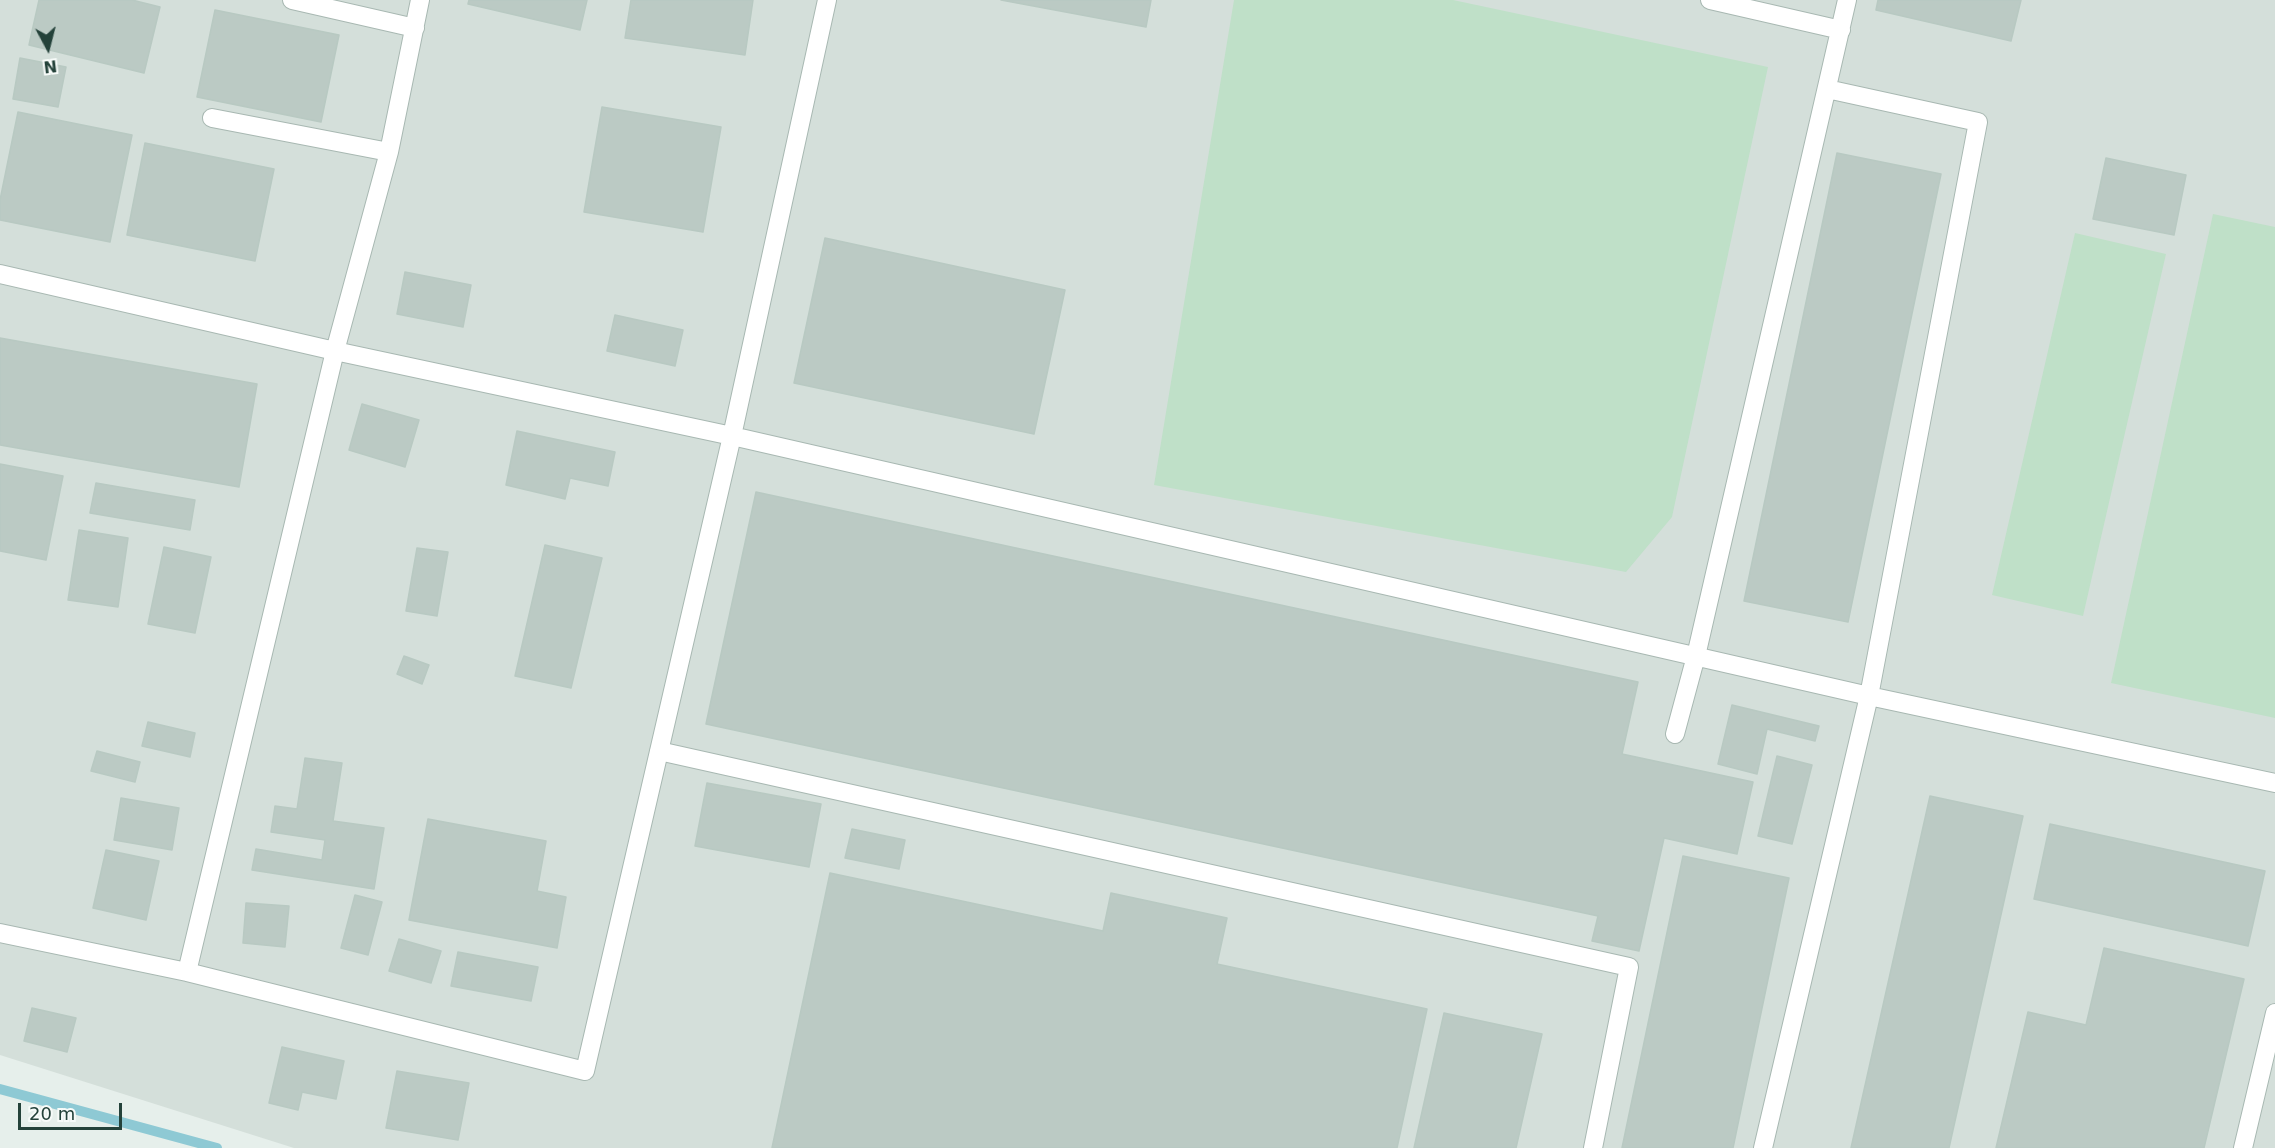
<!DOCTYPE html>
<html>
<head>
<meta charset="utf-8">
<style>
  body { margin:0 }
  #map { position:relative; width:2275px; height:1148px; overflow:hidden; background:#e6efeb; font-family:"DejaVu Sans",sans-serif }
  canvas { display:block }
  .north { position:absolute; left:18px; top:18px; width:60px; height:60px; -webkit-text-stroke:4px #f7fbf9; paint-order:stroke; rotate:173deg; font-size:16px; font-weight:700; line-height:24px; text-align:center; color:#24423a }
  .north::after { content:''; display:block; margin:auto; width:21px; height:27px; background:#24423a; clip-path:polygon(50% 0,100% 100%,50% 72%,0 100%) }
  .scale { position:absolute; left:18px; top:1103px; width:104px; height:27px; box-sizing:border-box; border:3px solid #24423a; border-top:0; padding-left:8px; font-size:18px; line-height:21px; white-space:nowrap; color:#24423a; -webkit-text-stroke:4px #f7fbf9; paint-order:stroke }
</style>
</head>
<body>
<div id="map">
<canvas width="2275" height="1148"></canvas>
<div class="north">N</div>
<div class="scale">20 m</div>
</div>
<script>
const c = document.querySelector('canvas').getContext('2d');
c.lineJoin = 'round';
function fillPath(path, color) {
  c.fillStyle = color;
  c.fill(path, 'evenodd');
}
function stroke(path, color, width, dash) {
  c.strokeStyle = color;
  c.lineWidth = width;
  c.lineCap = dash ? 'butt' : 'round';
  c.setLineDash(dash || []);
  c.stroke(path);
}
const built = new Path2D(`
  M0 0H2275V1148H294L0 1055Z`);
const green = new Path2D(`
  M1234 0H1453L1768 67 1672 517 1626 572 1154 485Z
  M2213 214 2275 227V718L2111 683Z
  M2075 233 2166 254 2083 616 1992 595Z`);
const stream = new Path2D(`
  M0 1089 217 1148`);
const building = new Path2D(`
  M39 0H132L160 7 144 73 29 45Z
  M469 0H587L580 30 468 4Z
  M631 0H753L745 55 625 38Z
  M1001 0H1151L1146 27Z
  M1878 0H2021L2011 41 1876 10Z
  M215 10 339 35 321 122 197 97Z
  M20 58 66 67 58 107 13 99Z
  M602 107 721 127 703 232 584 212Z
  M18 112 132 135 110 242 0 220V200Z
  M145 143 274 169 255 261 127 235Z
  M1837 153 1941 174 1848 622 1744 601Z
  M2106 158 2186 175 2174 235 2093 219Z
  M825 238 1065 290 1034 434 794 383Z
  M405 272 471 285 463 327 397 314Z
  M615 315 683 330 675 366 607 351Z
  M0 338 257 384 239 487 0 445Z
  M362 404 419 420 405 467 349 450Z
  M517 431 615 452 608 486 570 478 565 499 506 485Z
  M0 464 63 476 46 560 0 551Z
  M96 483 195 500 190 530 90 513Z
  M756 492 1638 682 1622 754 1753 782 1737 854 1664 838 1639 951 1592 941 1598 916 706 724Z
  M79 530 128 538 118 607 68 600Z
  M545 545 602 558 571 688 515 676Z
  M164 547 211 557 195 633 148 624Z
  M417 548 448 552 437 616 406 611Z
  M404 656 429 665 422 684 397 674Z
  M1732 705 1819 726 1815 741 1767 729 1757 774 1718 764Z
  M148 722 195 733 190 757 142 746Z
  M97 751 140 762 135 782 91 771Z
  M1777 756 1812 765 1792 844 1758 836Z
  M305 758 342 763 333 821 384 828 374 889 252 870 256 849 322 860 325 840 271 832 275 806 297 809Z
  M707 783 821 804 809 867 695 846Z
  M1930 796 2023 816 1949 1148H1851Z
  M121 798 179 808 172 850 114 840Z
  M428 819 546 841 537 891 566 897 557 948 409 920Z
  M2050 824 2265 871 2248 946 2034 899Z
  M852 829 905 840 899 869 845 858Z
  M106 850 159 861 146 920 93 908Z
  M1683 856 1789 878 1733 1148H1622Z
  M830 873 1103 931 1111 893 1227 918 1217 964 1427 1009 1397 1148H772Z
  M355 895 382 902 368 955 341 948Z
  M246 903 289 906 285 947 243 943Z
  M399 939 441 951 431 983 389 971Z
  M2104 948 2244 979 2204 1148H1996L2028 1012 2086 1025Z
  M458 952 538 967 531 1001 451 986Z
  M32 1008 76 1018 67 1052 24 1041Z
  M1444 1013 1542 1034 1516 1148H1414Z
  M282 1047 344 1061 336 1099 302 1092 298 1110 269 1103Z
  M397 1071 469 1083 458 1140 386 1128Z`);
const minor = new Path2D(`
  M292 0 415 28
  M1710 0 1841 30
  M212 118 389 152
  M0 274 335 351 732 436 1869 696 2275 783
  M1675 734 1696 656 1847 0
  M659 751 1629 967 1593 1148
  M0 933 187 972 585 1071 732 436 827 0
  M187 972 335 351 389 152 420 0
  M1763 1148 1869 696 1978 122 1827 89
  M2243 1148 2275 1013`);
fillPath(built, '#d4dfda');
fillPath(green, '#bfe0c8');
stroke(stream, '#8ec9d4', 10);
fillPath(building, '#bbcac4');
stroke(building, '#b8c9c2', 1.5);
stroke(minor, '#a8b8b2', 20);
stroke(minor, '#fff', 18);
</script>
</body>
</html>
